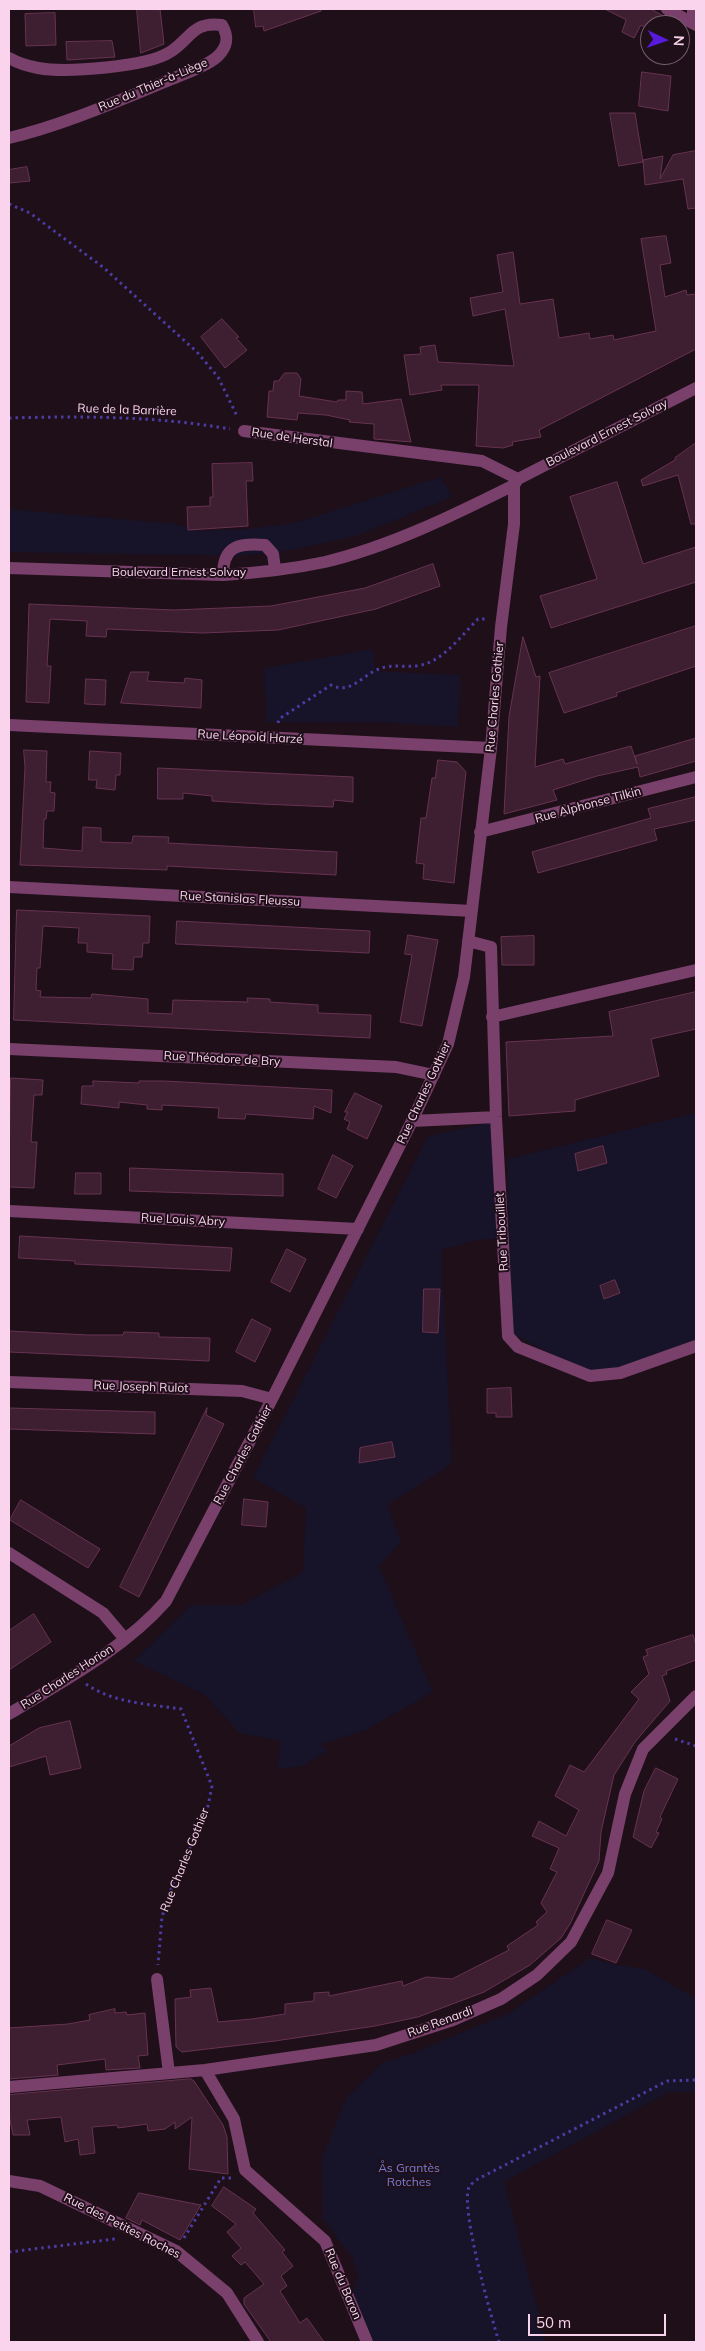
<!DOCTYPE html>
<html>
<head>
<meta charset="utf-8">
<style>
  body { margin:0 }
  #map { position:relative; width:705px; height:2351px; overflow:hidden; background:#1f0f19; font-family:Mulish,sans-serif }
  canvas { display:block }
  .frame { position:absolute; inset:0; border:10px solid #fad3ed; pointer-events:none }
  .north { position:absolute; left:640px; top:15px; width:50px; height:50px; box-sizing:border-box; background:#1f0f19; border:1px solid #775d6e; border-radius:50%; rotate:93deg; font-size:14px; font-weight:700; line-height:20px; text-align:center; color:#fad3ed }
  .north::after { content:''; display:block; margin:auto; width:18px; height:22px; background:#561bdd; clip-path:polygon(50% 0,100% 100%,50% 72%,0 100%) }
  .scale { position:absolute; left:528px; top:2314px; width:138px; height:22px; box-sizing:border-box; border:2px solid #fad3ed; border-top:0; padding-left:6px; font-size:15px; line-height:18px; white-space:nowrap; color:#fad3ed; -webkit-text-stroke:4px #1f0f19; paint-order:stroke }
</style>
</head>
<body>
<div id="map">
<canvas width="705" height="2351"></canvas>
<div class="frame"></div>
<div class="north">N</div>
<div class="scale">50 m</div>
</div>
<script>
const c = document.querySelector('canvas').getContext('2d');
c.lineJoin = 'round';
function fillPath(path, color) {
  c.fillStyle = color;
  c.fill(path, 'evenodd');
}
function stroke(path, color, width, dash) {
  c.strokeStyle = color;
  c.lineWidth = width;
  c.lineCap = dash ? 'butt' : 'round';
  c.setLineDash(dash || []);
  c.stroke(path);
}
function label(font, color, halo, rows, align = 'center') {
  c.font = font + ' Mulish,sans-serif';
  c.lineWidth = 4;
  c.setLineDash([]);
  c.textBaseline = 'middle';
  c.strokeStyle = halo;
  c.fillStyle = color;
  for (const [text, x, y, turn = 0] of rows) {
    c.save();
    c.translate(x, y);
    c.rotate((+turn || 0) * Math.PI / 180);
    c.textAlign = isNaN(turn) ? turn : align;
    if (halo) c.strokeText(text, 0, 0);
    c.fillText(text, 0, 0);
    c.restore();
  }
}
const green = new Path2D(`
  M441 477 452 497 356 536 286 551 241 556 9 552V509L175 524 201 531 246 529 294 523Z
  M373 649 376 671 461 675 458 727 373 722H266L264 668Z
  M696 1113V1341L625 1367 585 1371 511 1333 507 1159Z
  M492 1122 498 1239 476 1240 441 1250 452 1464 387 1505 401 1542 379 1566 433 1692 366 1730 321 1744 327 1751 303 1766 278 1769 280 1741 239 1733 205 1695 134 1661 191 1605H241L303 1572 306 1508 253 1478 428 1136Z
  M590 1958 617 1965 645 1969 696 1999V2092H669L504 2182 546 2342H359L352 2299 358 2274 352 2257 323 2219 322 2158 346 2098 383 2062 408 2055 509 2013Z`);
const building = new Path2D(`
  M137 9H160L164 44 141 53Z
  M254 9H321V11L264 31 263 26 256 27Z
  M605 9H651L679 25H650V31L641 25 634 38 622 32 626 20Z
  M55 13 56 45 26 46 25 14Z
  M112 41 115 57 67 60 66 42Z
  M642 72 671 76 668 111 639 106Z
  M610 113H635L643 162 619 166Z
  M696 151V208L688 209 683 179 645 185 643 160 663 156 660 179 673 155Z
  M27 167 30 181 9 183V170Z
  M666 236 671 263 660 265 665 297 686 290 687 295 696 294V349L539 430 541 437 512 442 513 445 503 448 476 446 479 385H441L442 390 410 395 404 355 421 354 420 347 435 345 438 362 514 366 505 309 473 316 470 298 503 292 497 255 513 252 520 304 553 299 559 338 589 333 590 339 613 335 614 340 656 331 641 239Z
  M222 319 239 337 236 338 247 350 225 368 201 337Z
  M285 373H297L301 379 299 396 337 402 338 400H346V391L362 392 363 404 401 399 411 442 374 439V424L349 422 350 420 326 415 298 413 297 420 267 417 269 391H273L274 381H278Z
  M696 443V524H691L678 475 643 486 641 480 675 460V458Z
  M252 463 253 481H246L248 526 188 530 187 507 210 506V497H213L212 464Z
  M617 482 643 564 696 547V582L551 628 540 596 597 579 570 497Z
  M433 564 440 586 376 609 278 630 202 633 107 629 106 637 86 636 87 621 50 619 47 666H51L49 703 26 702 29 604 174 610 271 606 365 588Z
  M696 626V666L616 693 617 696 564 713 549 673Z
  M523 637 536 677 540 676 535 767 563 759 565 764 631 746 637 764 635 756 696 738V761L640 777 638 767 597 776 553 790 557 800 504 814 509 717Z
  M131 672H149L147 681 184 683 185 678 202 680 201 708 121 703Z
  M86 679 106 680 105 705 85 704Z
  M24 750 47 751 46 782H51L50 792 55 793 54 811H47L46 819H44L43 848 82 851 83 827 101 828V842L132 843 133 836 169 837 168 843 337 852 336 875 167 866V870L20 865 25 768Z
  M90 751 121 753 120 775H116L115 790 96 788 97 780H89Z
  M438 760 457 762 466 772 454 883 423 879 424 864 416 863 421 818H426L432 778H435Z
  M158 768 353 777V802L334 800 333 807 262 804 212 801V796L183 793V799H158Z
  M696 797V820L654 829 657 840 538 873 532 852 651 818 648 809Z
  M17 910 150 916 149 943H143L142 957H134L133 970 112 969 113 954 87 952V943H78L79 928 43 926 40 968H37L36 990 41 991 40 997 91 998 92 994 148 999V1013L172 1014 173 1000 248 1002 247 998 270 999V1002L318 1005V1013L371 1015 370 1038 14 1020Z
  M177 921 370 931 369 953 176 944Z
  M408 935 438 940 422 1026 400 1022 412 955 405 954Z
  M534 936V965H502L501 937Z
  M696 992V1029L651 1039 659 1076 575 1100V1111L509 1116 506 1042 613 1036 609 1012Z
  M11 1078 43 1080 42 1095H34L31 1142H37L34 1188 9 1187Z
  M93 1081 139 1083V1081H164L332 1090 331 1113 314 1106 313 1119 246 1114 245 1119 218 1118 219 1108 162 1105V1110L147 1109V1105L119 1102V1108L81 1104 82 1086H93Z
  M355 1093 382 1106 367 1139 347 1129 350 1122 344 1119 348 1112H345Z
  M603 1146 607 1163 578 1171 575 1154Z
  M333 1155 353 1166 336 1198 318 1189Z
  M130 1168 283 1174V1196L130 1191Z
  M76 1173H101V1194H75Z
  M20 1236 232 1248 230 1271 75 1264V1261L19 1258Z
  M287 1249 306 1259 290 1292 271 1282Z
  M615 1280 620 1293 604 1299 600 1286Z
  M424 1289H440L438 1333 423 1332Z
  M252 1319 271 1329 255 1362 236 1352Z
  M9 1331 88 1335H123L124 1332 159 1333V1337L210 1338 209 1361 9 1352Z
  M511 1388 512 1417H496V1413H487V1389Z
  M9 1408 155 1412V1434L9 1429Z
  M207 1408 206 1415 224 1424 139 1597 120 1587Z
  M392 1442 395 1457 359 1463 360 1448Z
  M244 1499 268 1502 266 1527 242 1525Z
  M21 1500 100 1549 88 1568 10 1520Z
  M34 1614 51 1642 9 1670V1631Z
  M693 1635 696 1645V1660L666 1671 667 1674 662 1676 670 1701 635 1742 614 1775 601 1832 599 1861 570 1924 561 1938 530 1965 484 1992 418 2017 375 2026 275 2041 182 2052 176 2047 175 1999 191 1997 190 1990 211 1988 218 2022 252 2019 285 2014V2004L314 2001V1993L329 1992V1996L402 1981 403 1986 426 1977 452 1979 509 1950 507 1946 538 1925 536 1922 547 1912 541 1903 557 1872 550 1869 559 1848 532 1836 539 1821 566 1836 579 1810 555 1796 570 1765 584 1772 639 1699 631 1692 649 1674 643 1657 648 1655 646 1650Z
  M70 1721 81 1768 50 1775 46 1756 9 1767V1746L39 1728Z
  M656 1768 678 1779 660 1817 662 1819 656 1832 659 1833 651 1848 633 1837 644 1791Z
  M607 1920 632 1930 616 1963 592 1954Z
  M115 2009V2013L126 2012 127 2015 145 2013 148 2055 138 2056 140 2068 106 2070 105 2059 57 2065 58 2075 9 2079V2028L68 2024 90 2020 89 2015Z
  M191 2079 194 2081 223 2125 227 2137 228 2174 189 2169 192 2117 175 2129V2122L165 2129 148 2131 147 2124 118 2128 117 2125 92 2127 95 2153 80 2155 78 2139 65 2142 61 2117 27 2120 30 2135H13L9 2115V2095Z
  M224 2187 256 2209 253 2213 285 2250 282 2252 293 2266 281 2276 287 2286 280 2291 300 2323 307 2318 324 2342H271L244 2304V2298L264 2284 245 2262 241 2265 232 2256 241 2248 227 2232 236 2224 212 2206Z
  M139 2193 201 2205 180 2240 142 2220 140 2225 126 2218Z`);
const path = new Path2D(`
  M9 204 30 213 104 268 197 352 218 377 238 418
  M9 418C83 416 156 416 230 429
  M278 723 279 719 331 685C351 695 362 675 379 669 393 663 411 669 425 664 445 658 463 634 478 619H487
  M86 1684C113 1703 149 1704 181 1709L212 1786 206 1816 174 1880 162 1917 158 1965
  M675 1739 696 1746
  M184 2238 221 2178H234
  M9 2252 115 2239
  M499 2342C491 2316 460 2208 469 2187 471 2184 475 2181 478 2179L667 2081 696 2080`);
const minor = new Path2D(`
  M667 9 696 25
  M693 23V9
  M9 58C18 63 27 66 38 68 66 73 147 67 170 52 191 39 192 21 222 25 229 37 228 46 218 56 208 66 181 75 167 81 115 102 63 125 9 138
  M244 431 482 461 518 479
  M9 568 223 575C256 573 292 569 325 562 391 546 454 515 514 485
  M223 575C223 545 240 543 265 545L273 554 275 569
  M9 725 491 748
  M480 832 696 777
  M9 887 472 911
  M468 941 491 947 496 1117 508 1336 518 1347 590 1376 620 1373 696 1346
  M492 1017 696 970
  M9 1049 396 1067 434 1075
  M412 1121 496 1117
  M9 1211 358 1229
  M9 1382 242 1391 272 1399
  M9 1553 103 1613 125 1639
  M9 1714C63 1681 124 1649 166 1601L272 1399 412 1121 448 1044 464 977 491 748 501 627 514 524V485L518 479 696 388
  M157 1979 169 2073
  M205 2070 234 2119 245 2170 325 2241 367 2342
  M9 2087 205 2070 376 2045 453 2020 501 1999 537 1975 571 1942 608 1873 625 1794 643 1749 696 1696
  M9 2181 40 2186 176 2251 227 2293 258 2342`);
const streetNames = [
  ["Rue du Thier-à-Liège",153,85,-23],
  ["Rue de la Barrière",127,410,2],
  ["Boulevard Ernest Solvay",607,433,-27],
  ["Rue de Herstal",292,438,8],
  ["Boulevard Ernest Solvay",179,572],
  ["Rue Charles Gothier",495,697,-85],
  ["Rue Léopold Harzé",250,737,3],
  ["Rue Alphonse Tilkin",588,805,-15],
  ["Rue Stanislas Fleussu",240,899,3],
  ["Rue Théodore de Bry",222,1059,3],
  ["Rue Charles Gothier",424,1093,-65],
  ["Rue Louis Abry",183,1220,3],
  ["Rue Tribouillet",502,1232,-93],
  ["Rue Joseph Rulot",141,1387,2],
  ["Rue Charles Gothier",243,1455,-62],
  ["Rue Charles Horion",67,1677,-33],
  ["Rue Charles Gothier",185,1860,-68],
  ["Rue Renardi",440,2022,-20],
  ["Rue des Petites Roches",122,2226,27],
  ["Rue du Baron",343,2284,67]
];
const parkNames = [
  ["Ås Grantès",409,2168],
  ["Rotches",409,2182]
];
fillPath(green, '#171328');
fillPath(building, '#3e1e31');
stroke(building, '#673352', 1);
stroke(path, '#4b3ca4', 3, [2.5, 4]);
stroke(minor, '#79406b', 12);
label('12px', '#fad3ed', '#1f0f19', streetNames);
label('12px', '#777cd5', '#1f0f19', parkNames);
</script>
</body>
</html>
